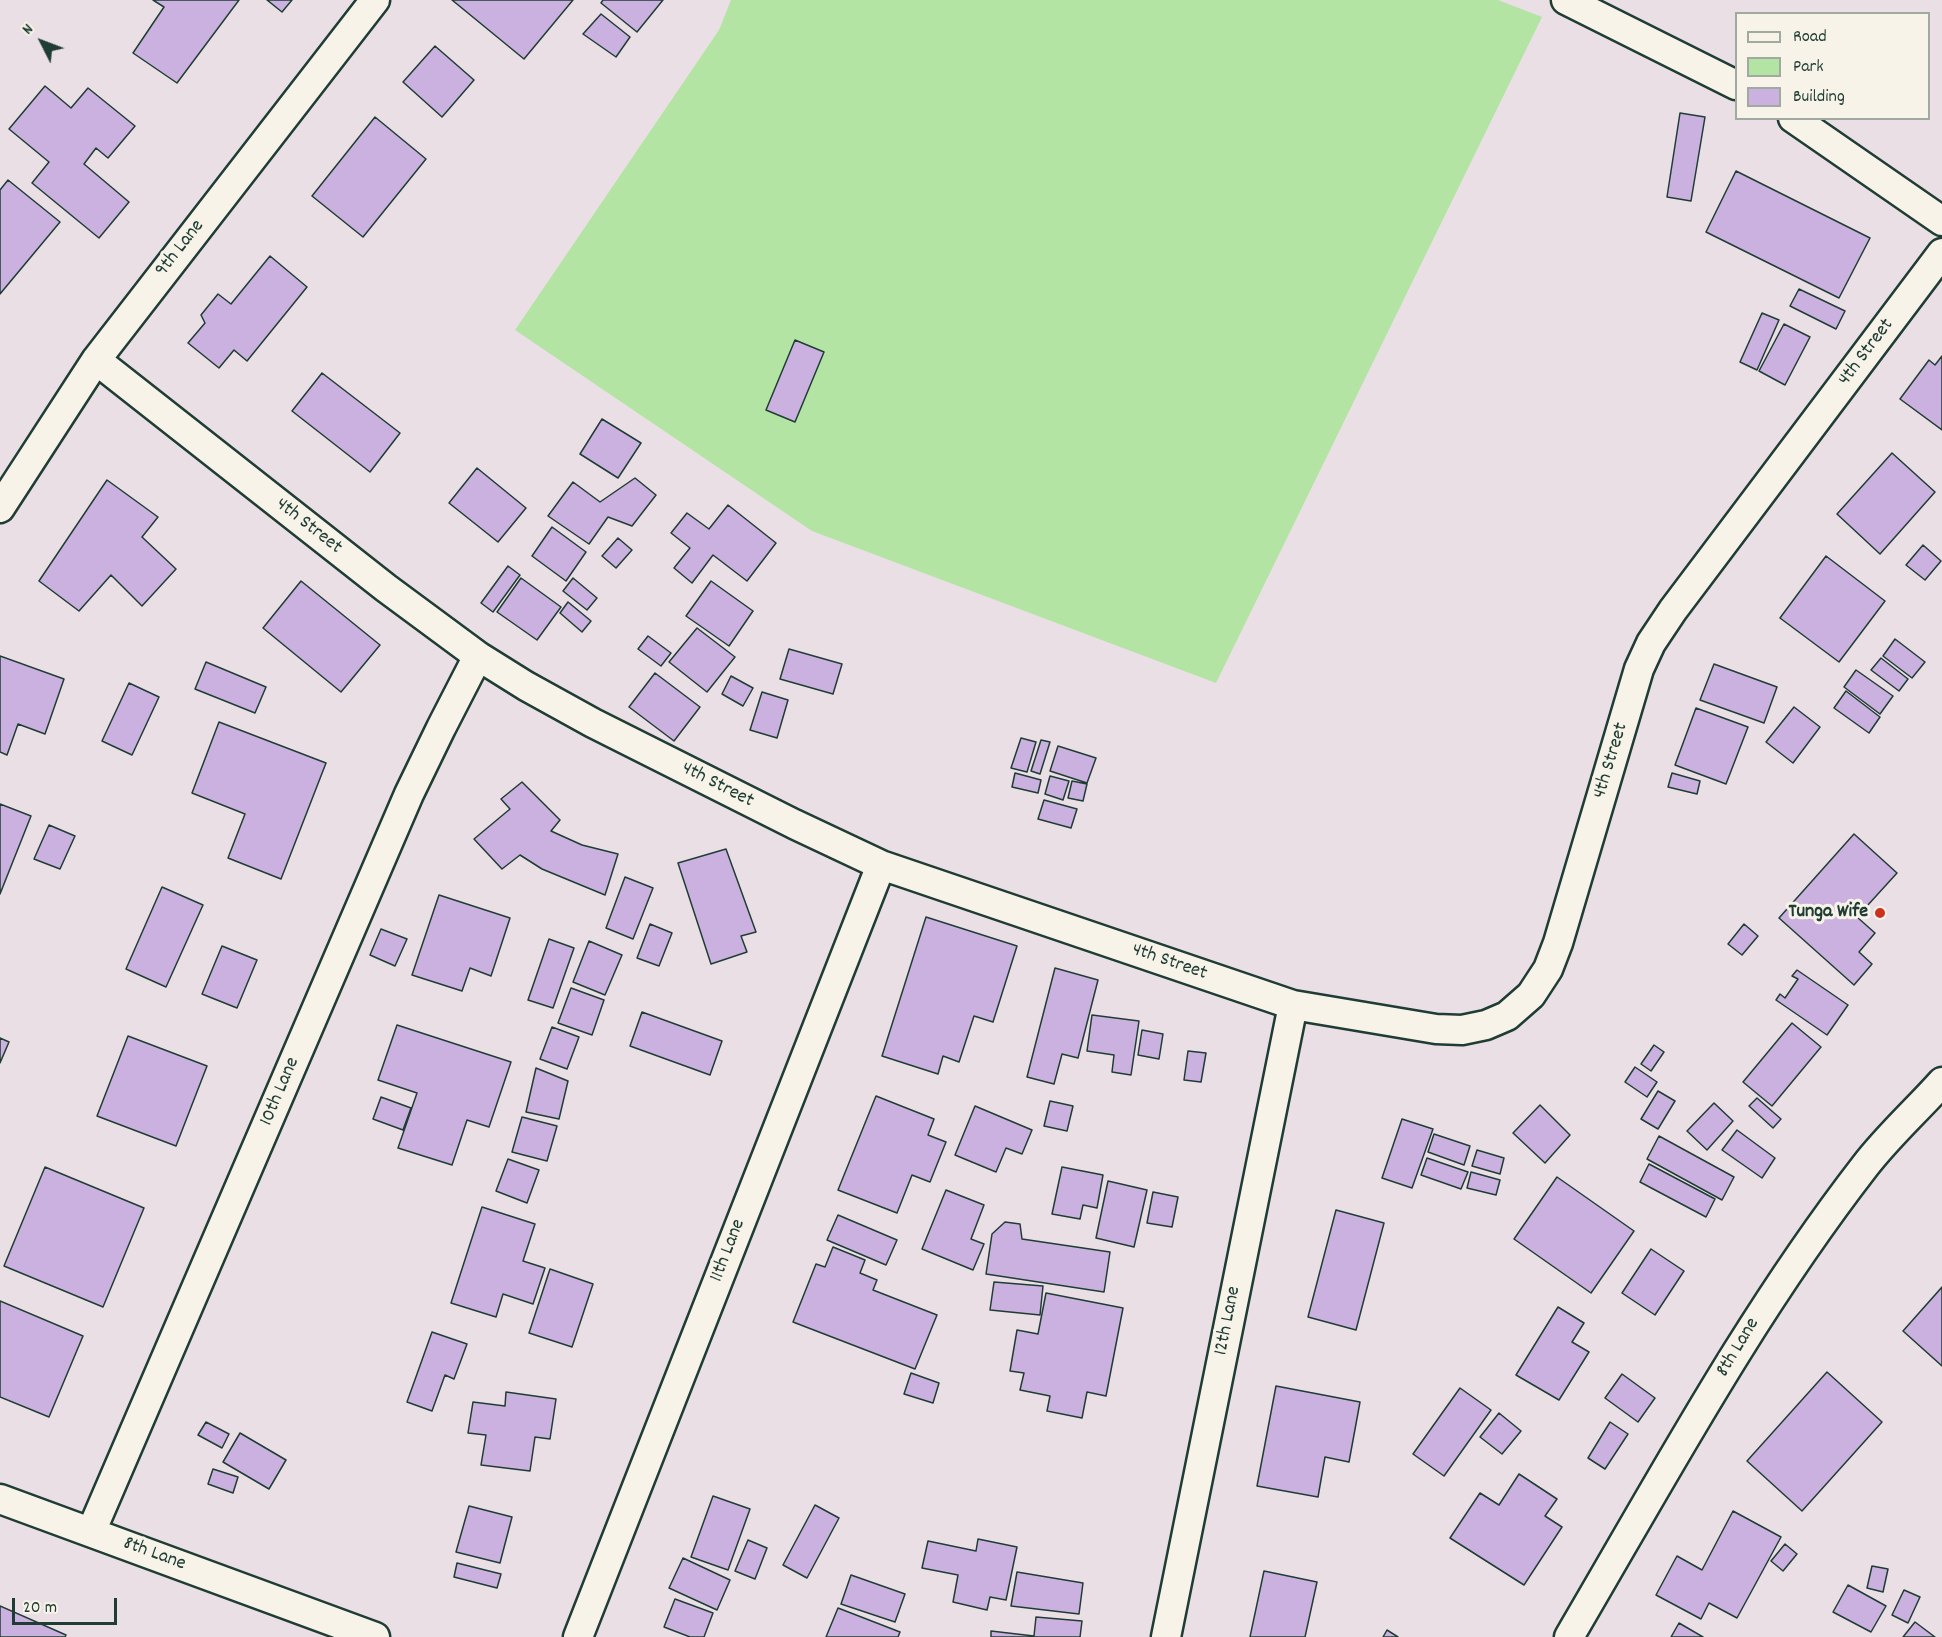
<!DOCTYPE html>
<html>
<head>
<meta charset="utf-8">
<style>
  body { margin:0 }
  #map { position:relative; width:1942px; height:1637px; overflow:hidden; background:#eadfe5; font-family:Dekko,sans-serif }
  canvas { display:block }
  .legend { position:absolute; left:1735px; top:12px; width:195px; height:108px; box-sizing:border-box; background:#f7f3e8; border:2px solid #a1aaa0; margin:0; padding:8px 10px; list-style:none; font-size:18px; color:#1f3d34 }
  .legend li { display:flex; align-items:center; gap:12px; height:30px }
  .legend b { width:30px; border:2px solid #a1aaa0 }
  .north { position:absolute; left:12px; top:12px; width:60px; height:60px; -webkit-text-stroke:4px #f7f3e8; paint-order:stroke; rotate:312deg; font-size:16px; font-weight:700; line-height:24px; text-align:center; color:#1f3d34 }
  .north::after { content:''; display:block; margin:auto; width:21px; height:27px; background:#1f3d34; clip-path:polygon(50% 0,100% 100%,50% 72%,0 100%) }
  .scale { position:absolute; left:12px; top:1598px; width:105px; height:27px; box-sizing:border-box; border:3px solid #1f3d34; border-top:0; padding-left:8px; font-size:18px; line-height:21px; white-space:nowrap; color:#1f3d34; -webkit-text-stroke:4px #f7f3e8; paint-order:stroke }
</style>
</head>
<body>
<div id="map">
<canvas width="1942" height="1637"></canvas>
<ul class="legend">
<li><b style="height:8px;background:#f7f3e8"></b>Road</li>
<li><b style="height:16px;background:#b3e4a3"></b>Park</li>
<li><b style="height:16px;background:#cbb1df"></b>Building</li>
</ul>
<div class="north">N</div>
<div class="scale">20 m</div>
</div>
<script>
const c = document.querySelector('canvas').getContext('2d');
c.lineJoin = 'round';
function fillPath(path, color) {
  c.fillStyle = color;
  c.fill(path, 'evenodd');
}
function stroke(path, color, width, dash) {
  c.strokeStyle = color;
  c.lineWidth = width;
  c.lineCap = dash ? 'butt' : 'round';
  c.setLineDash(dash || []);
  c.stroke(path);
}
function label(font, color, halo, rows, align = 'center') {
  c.font = font + ' Dekko,sans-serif';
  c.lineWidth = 6;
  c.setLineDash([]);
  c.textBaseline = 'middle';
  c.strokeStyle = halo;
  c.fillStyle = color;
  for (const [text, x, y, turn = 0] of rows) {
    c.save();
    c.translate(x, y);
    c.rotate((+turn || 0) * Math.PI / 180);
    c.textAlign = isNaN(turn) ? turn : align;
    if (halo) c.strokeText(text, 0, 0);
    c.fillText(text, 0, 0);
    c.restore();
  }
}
const green = new Path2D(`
  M731 0H1498L1542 17 1216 683 812 531 515 330 719 30Z`);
const building = new Path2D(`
  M153 0H239L177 83 133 53 164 7Z
  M267 0H292L282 12Z
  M452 0H573L524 59Z
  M603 0H663L637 32 601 3Z
  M601 14 630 37 616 57 583 34Z
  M435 46 474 80 442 117 403 82Z
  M45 86 71 108 88 88 135 126 108 158 96 148 84 164 129 202 99 238 32 183 49 162 9 129Z
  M1680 113 1705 117 1691 201 1667 197Z
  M375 117 426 159 363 237 312 196Z
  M1736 171 1870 238 1839 298 1706 232Z
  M8 180 60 222 0 294V190Z
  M270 256 307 287 247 361 234 350 219 368 188 343 205 323 201 315 218 294 231 304Z
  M1799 289 1845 311 1836 329 1790 306Z
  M1762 313 1779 320 1757 370 1740 362Z
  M1784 324 1810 337 1785 385 1759 371Z
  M795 340 824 352 795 422 766 410Z
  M1942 356V430L1900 399 1929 360 1935 365Z
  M322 373 400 433 370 472 292 411Z
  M602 419 641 443 618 478 580 454Z
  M1892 453 1935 492 1880 554 1837 514Z
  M477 468 526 508 498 542 449 503Z
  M635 478 656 495 632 526 608 517 589 544 548 516 573 482 600 502Z
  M107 480 158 517 142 537 176 569 142 606 111 575 79 611 39 581Z
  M728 505 776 543 747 581 713 555 692 583 674 568 690 548 671 533 687 513 709 529Z
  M552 527 586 552 566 581 532 556Z
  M618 538 632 550 616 568 602 556Z
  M1923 545 1941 561 1925 580 1906 565Z
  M1826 556 1885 601 1839 662 1780 618Z
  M508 566 520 575 493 612 481 603Z
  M521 578 561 607 537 640 497 612Z
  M573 578 597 598 587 610 563 591Z
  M301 581 380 645 341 692 263 628Z
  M711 581 753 611 729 646 686 616Z
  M568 602 591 621 582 632 560 613Z
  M697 628 735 657 707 692 669 662Z
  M648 636 671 653 661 666 638 649Z
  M1895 639 1925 662 1912 678 1883 656Z
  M789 649 842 664 833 694 780 679Z
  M0 656 64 679 45 734 18 724 7 755 0 752Z
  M1881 658 1908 679 1899 691 1871 670Z
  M206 662 266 687 255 713 195 689Z
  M1714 664 1777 687 1764 723 1700 700Z
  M1856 670 1893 696 1880 714 1844 687Z
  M655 673 700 707 674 741 629 707Z
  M731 676 753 688 743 706 722 694Z
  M129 683 159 697 132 755 102 741Z
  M1846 691 1880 717 1869 733 1834 708Z
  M762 692 788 700 777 738 750 730Z
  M1794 707 1820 727 1793 763 1766 742Z
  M1696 708 1748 727 1726 784 1675 765Z
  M219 722 326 763 281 879 228 858 245 814 192 793Z
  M1021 738 1036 742 1027 772 1011 768Z
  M1041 740 1050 742 1040 774 1031 771Z
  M1058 746 1096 758 1087 783 1050 771Z
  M1015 773 1041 780 1038 793 1012 787Z
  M1672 773 1700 781 1697 794 1668 787Z
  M1050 776 1069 781 1063 800 1045 794Z
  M1072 781 1087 784 1083 801 1068 798Z
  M522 782 560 820 551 831 582 845 618 854 605 895 542 869 520 855 502 869 474 839 510 809 501 799Z
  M1044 800 1077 809 1071 828 1038 819Z
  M0 804 31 816 0 894Z
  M49 825 75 836 60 869 34 859Z
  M1854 834 1897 873 1857 917 1875 933 1859 952 1872 964 1854 985 1779 918Z
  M726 849 756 932 741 936 747 952 711 964 678 863Z
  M625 877 653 888 633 939 606 928Z
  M162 887 203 905 166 987 126 969Z
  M439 895 510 918 491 976 470 968 462 991 412 975Z
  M926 917 1017 946 993 1022 974 1016 959 1062 943 1056 938 1074 882 1056Z
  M650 924 672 933 659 966 637 958Z
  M1744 924 1758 936 1742 955 1728 944Z
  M381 929 407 939 395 966 370 955Z
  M549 939 574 948 553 1008 528 1000Z
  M589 941 622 955 605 995 573 982Z
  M222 946 257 960 237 1008 202 994Z
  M1055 968 1098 980 1078 1058 1062 1054 1054 1084 1027 1077Z
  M1797 970 1848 1005 1827 1035 1776 1000 1780 994 1785 998 1798 979 1792 976Z
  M571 988 604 1000 592 1035 558 1023Z
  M642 1012 722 1041 710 1075 630 1046Z
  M1092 1015 1139 1021 1131 1075 1112 1072 1114 1055 1087 1051Z
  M1792 1023 1821 1047 1772 1106 1743 1082Z
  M397 1025 511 1062 489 1127 467 1120 452 1165 398 1148 417 1093 378 1080Z
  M552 1027 579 1037 567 1069 540 1059Z
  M1142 1030 1163 1034 1159 1059 1138 1055Z
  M128 1036 207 1066 176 1146 97 1116Z
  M0 1038 9 1042 0 1063Z
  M1654 1045 1664 1052 1651 1071 1641 1064Z
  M1188 1051 1206 1053 1201 1082 1184 1080Z
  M1635 1067 1657 1082 1647 1097 1625 1082Z
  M536 1068 568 1081 559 1119 526 1112Z
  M1658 1091 1675 1101 1658 1129 1641 1119Z
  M876 1096 934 1119 928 1135 946 1142 930 1182 912 1175 897 1213 838 1190Z
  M381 1097 411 1108 403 1130 373 1119Z
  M1757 1098 1781 1119 1773 1128 1749 1106Z
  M1050 1101 1073 1106 1067 1131 1044 1126Z
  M1714 1103 1733 1121 1707 1150 1687 1131Z
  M1540 1105 1570 1135 1545 1163 1513 1133Z
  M975 1106 1032 1130 1022 1154 1006 1148 996 1172 955 1155Z
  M522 1117 557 1126 547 1161 512 1152Z
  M1402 1119 1433 1129 1412 1188 1382 1178Z
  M1737 1130 1775 1158 1762 1178 1722 1150Z
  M1434 1134 1470 1146 1464 1165 1428 1152Z
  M1659 1136 1734 1177 1722 1200 1647 1159Z
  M1477 1150 1504 1158 1500 1174 1472 1166Z
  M1427 1158 1468 1172 1461 1189 1421 1175Z
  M508 1159 539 1170 527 1203 496 1191Z
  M1649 1164 1715 1199 1706 1217 1640 1182Z
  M45 1167 144 1208 103 1307 4 1266Z
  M1062 1167 1103 1175 1097 1208 1083 1205 1080 1219 1052 1214Z
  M1471 1172 1500 1180 1496 1195 1467 1188Z
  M1557 1177 1634 1231 1591 1293 1514 1239Z
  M1108 1181 1147 1190 1134 1247 1096 1238Z
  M946 1190 984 1205 971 1239 984 1244 973 1270 922 1249Z
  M1153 1192 1178 1197 1172 1227 1147 1223Z
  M482 1207 535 1224 523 1261 545 1268 533 1304 503 1294 496 1317 451 1303Z
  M1336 1210 1384 1223 1356 1330 1308 1317Z
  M838 1215 897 1240 886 1265 827 1240Z
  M1005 1222 1020 1224 1022 1239 1110 1252 1104 1292 986 1274 992 1234Z
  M833 1247 865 1260 860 1273 877 1280 873 1290 937 1315 915 1369 793 1322 816 1264 825 1267Z
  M1651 1249 1684 1271 1655 1315 1622 1293Z
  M550 1269 593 1284 572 1347 529 1333Z
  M994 1282 1043 1286 1040 1315 990 1310Z
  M1942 1287V1366L1903 1331Z
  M1046 1293 1123 1308 1106 1396 1087 1392 1082 1418 1047 1411 1050 1396 1020 1390 1024 1373 1010 1371 1017 1330 1038 1334Z
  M0 1301 83 1336 49 1417 0 1397Z
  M1558 1307 1584 1323 1572 1342 1589 1352 1559 1400 1516 1375Z
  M432 1332 467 1344 454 1379 445 1375 432 1411 407 1402Z
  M1827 1372 1882 1422 1802 1511 1747 1461Z
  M911 1373 939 1383 933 1403 904 1394Z
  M1622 1374 1655 1398 1638 1422 1605 1398Z
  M1276 1386 1360 1402 1349 1462 1325 1457 1318 1497 1257 1486Z
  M1460 1388 1491 1410 1444 1476 1413 1454Z
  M506 1392 556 1399 550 1439 535 1437 530 1471 481 1465 486 1435 468 1433 473 1402 505 1406Z
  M1499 1413 1521 1431 1502 1454 1480 1437Z
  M206 1422 229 1434 222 1448 198 1435Z
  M1610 1422 1628 1434 1605 1469 1588 1458Z
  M240 1433 286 1460 269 1489 223 1462Z
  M213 1469 238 1477 233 1493 208 1484Z
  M1519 1474 1557 1499 1545 1516 1562 1527 1524 1585 1450 1538 1480 1493 1499 1505Z
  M713 1496 750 1509 728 1570 691 1557Z
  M815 1505 839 1518 807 1578 783 1565Z
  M469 1506 512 1517 500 1563 456 1552Z
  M1733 1511 1781 1537 1737 1618 1709 1603 1701 1619 1656 1595 1677 1556 1702 1570Z
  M978 1539 1017 1547 1006 1600 990 1597 987 1610 953 1602 958 1575 922 1568 928 1541 976 1551Z
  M748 1540 767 1548 755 1579 735 1571Z
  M1785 1544 1797 1554 1783 1571 1771 1561Z
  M683 1558 730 1580 717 1610 669 1588Z
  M457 1563 501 1574 497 1588 454 1577Z
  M1872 1566 1888 1569 1883 1592 1867 1588Z
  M1264 1571 1317 1582 1305 1637H1250Z
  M1017 1572 1083 1583 1079 1614 1011 1606Z
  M851 1575 905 1594 895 1622 841 1604Z
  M1848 1585 1886 1606 1871 1632 1833 1612Z
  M1904 1590 1920 1597 1908 1623 1892 1615Z
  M675 1599 713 1613 704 1637H690L664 1627Z
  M0 1606 66 1635 65 1637H0Z
  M838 1608 900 1632 898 1637H826Z
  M1036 1617 1082 1621 1080 1637H991V1631L1034 1636Z
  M1915 1622 1935 1637H1903Z
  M1679 1623 1703 1637H1671Z
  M1387 1630 1398 1637H1383Z`);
const street = new Path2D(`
  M1566 0 1736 85
  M1793 118 1942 221
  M96 360 386 588 478 656 526 686 593 723 794 824 881 865 1293 1005 1436 1029 1462 1030 1486 1025 1507 1016 1531 995 1548 969 1558 943 1639 669 1651 643 1673 610 1942 253
  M0 508 96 360 375 0
  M0 1499 375 1637
  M91 1532 409 794 441 728 478 656
  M578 1637 881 865
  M1166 1637 1293 1005
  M1569 1637C1663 1477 1751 1313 1865 1166 1888 1136 1917 1110 1942 1082`);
const markers = [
  [1880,913,6,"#c8321e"]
];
const streetNames = [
  ["9th Lane",181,249,-52],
  ["4th Street",1867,353,-53],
  ["4th Street",308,527,38],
  ["4th Street",1612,761,-73],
  ["4th Street",717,786,27],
  ["4th Street",1169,963,19],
  ["10th Lane",281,1092,-67],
  ["11th Lane",729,1251,-69],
  ["12th Lane",1229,1321,-79],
  ["8th Lane",1739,1348,-59],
  ["8th Lane",154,1555,20]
];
const poiNames = [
  ["Tunga Wife",1868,913]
];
fillPath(green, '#b3e4a3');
fillPath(building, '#cbb1df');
stroke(building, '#1f3d34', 1.5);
stroke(street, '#1f3d34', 33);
stroke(street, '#f7f3e8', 28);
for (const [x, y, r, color] of markers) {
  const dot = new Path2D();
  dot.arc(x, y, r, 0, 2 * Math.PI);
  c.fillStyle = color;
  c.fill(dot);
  stroke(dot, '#f7f3e8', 2);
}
label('20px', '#1f3d34', '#f7f3e8', streetNames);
label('bold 20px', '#1f3d34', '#f7f3e8', poiNames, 'right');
</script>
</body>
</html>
